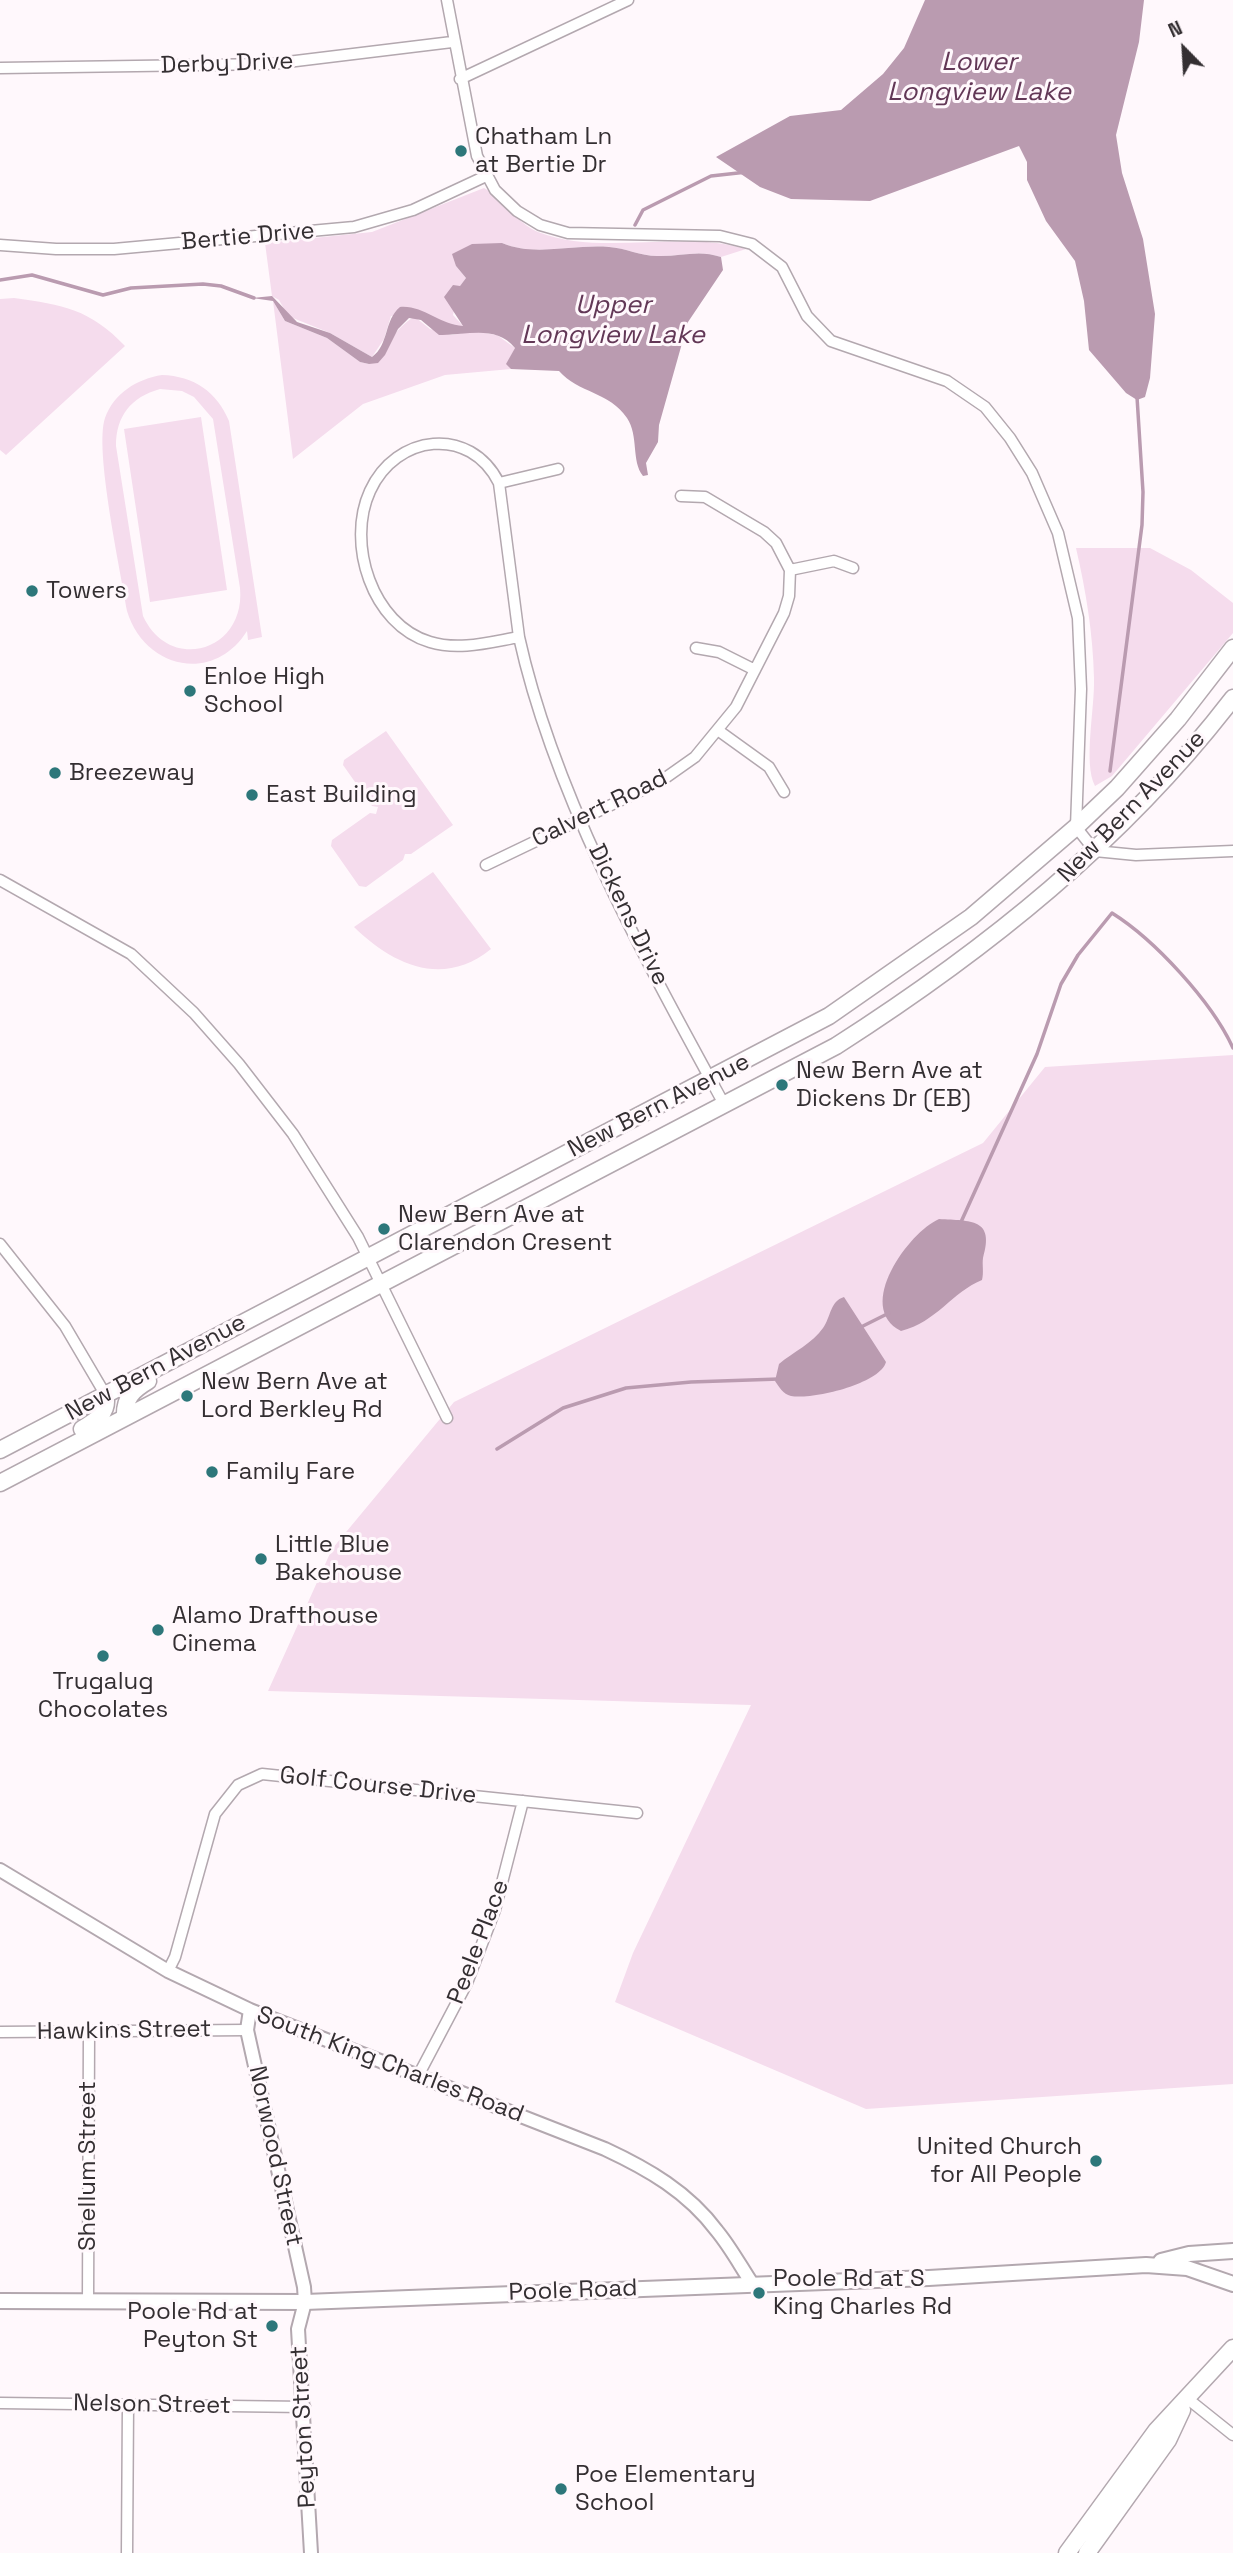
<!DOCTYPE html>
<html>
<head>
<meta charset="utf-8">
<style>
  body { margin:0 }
  #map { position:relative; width:1233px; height:2553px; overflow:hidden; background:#fff8fc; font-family:"Space Grotesk",sans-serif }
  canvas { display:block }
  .north { position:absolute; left:1149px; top:14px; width:70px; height:70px; -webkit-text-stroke:5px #fff8fc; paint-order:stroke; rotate:336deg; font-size:19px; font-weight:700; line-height:28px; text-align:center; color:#342f32 }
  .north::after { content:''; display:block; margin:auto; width:24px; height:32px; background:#342f32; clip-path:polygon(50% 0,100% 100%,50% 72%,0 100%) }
</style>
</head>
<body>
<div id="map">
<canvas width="1233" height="2553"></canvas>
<div class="north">N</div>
</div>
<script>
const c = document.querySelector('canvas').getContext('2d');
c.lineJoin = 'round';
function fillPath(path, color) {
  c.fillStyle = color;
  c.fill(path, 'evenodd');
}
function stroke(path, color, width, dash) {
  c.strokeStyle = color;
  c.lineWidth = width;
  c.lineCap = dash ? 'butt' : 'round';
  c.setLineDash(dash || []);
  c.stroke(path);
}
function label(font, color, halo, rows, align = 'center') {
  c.font = font + ' "Space Grotesk",sans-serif';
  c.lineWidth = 6;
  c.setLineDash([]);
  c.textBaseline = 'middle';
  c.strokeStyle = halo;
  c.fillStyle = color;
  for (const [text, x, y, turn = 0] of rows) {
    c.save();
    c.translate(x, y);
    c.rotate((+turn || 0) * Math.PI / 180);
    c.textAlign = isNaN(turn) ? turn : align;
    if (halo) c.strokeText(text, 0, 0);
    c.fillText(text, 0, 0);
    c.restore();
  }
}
const green = new Path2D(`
  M484 188C505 200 515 222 538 232 603 257 679 229 746 249L721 257C698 249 680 257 657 256 641 256 625 248 609 247 573 244 535 257 502 243L456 266 466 278 460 286 453 315 464 327 444 324 426 313 391 316 384 339 372 357 330 333 288 316 279 300 272 296 265 243 372 232Z
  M14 298C63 305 90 309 125 346L6 455 0 450V299Z
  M273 301 285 321 327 338 360 362 369 364C380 353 404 319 415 317L430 329 452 335 473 331 497 335 515 348 507 364 511 369 445 375 363 404 293 459Z
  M162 375C194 376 217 392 229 421L262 637 248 640 247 631C213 685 144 668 127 611 121 572 94 450 105 418 114 393 137 379 162 375ZM160 389 182 391 194 397 213 419 240 588C246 651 170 674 143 616L116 446C116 416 131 397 160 389Z
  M201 417 227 590 150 602 124 429Z
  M1076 548H1150L1191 570 1233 603V633L1112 776 1095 786C1083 763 1095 708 1094 678 1093 634 1086 591 1076 548Z
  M386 731 453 825 411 854H405L403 860 366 887 359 886 331 846 332 840 370 813 376 814 378 807 372 806 343 765 344 760Z
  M433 872 491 949C443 988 393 965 354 927Z
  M1233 1055V2084L866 2109 615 2002 633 1953 751 1705 268 1691 332 1549 454 1402 983 1143 1045 1067Z`);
const water = new Path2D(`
  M925 0H1144L1139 42 1116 135 1122 173 1143 239 1155 314 1150 378 1145 397 1137 400 1126 393 1089 350 1084 301 1075 261 1046 221 1027 180V162L1019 146 870 201 791 199 760 187 716 157 790 116 841 110 883 74 904 48Z
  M502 243C535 257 573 244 609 247 625 248 641 256 657 256 680 257 698 249 721 257L723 270 688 322 659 425 658 442 646 463 648 475 643 476C631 461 639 436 627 418 610 392 578 393 559 371L511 369 506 364 515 348C495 324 466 336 439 335L421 320 409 318 398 329 385 355 378 363 369 364 360 362 327 338 285 321 273 301 252 298 272 296 297 322 330 333 372 357C389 345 384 320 400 307 423 305 440 325 463 326L444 297 453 285 460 286 466 278 456 266 452 254 472 244Z
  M939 1219C971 1221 995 1218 983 1258 982 1264 984 1273 982 1280 952 1292 937 1322 901 1331 854 1307 909 1232 939 1219Z
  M844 1297 886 1362C880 1384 812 1400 791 1396 783 1394 779 1387 775 1381L779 1364C793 1352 813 1343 823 1328 831 1317 830 1301 844 1297Z`);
const stream = new Path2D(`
  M635 225 643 210 711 176 747 172
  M0 280 32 275 103 295 131 288 203 284 221 286 254 298
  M1110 771 1142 525 1143 492 1137 397
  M961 1222 1037 1054 1061 984 1078 955 1112 913C1155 940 1212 1002 1233 1048
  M859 1328 889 1313
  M497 1449 563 1408 626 1388 691 1382 779 1379`);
const minor = new Path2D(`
  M447 0 477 156 495 190 517 211 540 225 568 233 720 236 752 244 782 267 807 316 831 341 947 381 985 407 1010 438 1032 473 1058 533 1078 618 1081 689 1076 827 1095 851 1136 855 1233 851
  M0 68 271 64 452 42
  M460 79 628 0
  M0 245 56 249H114L354 227 413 210 486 176
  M499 483 558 469
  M790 570 834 561 853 568
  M519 637 499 483C470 425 396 434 370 491 346 543 372 625 430 642 459 651 490 642 519 637 554 796 647 963 725 1106
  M696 648 719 652 755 670
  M719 731 769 767 784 792
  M486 865 661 781 695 757 736 707 784 613 789 596 790 570 776 543 764 532 705 497 681 496
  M0 880 131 954 194 1013 239 1064 293 1134 358 1237 447 1418
  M0 1244 65 1326 105 1394
  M168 1971 175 1957 215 1814 238 1785 262 1774 637 1813
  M0 2032 247 2030
  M418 2076 467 1983 495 1910 523 1801
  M88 2301 89 2032
  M1188 2399 1233 2435
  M0 2403 305 2407
  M127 2553 128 2405`);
const tertiary = new Path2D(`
  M0 1870 168 1971 250 2010 605 2149C648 2169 688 2192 717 2231 731 2248 741 2267 753 2285
  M250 2010 247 2030 304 2287 305 2302 298 2329 311 2553`);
const secondary = new Path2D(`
  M1161 2261 1189 2254 1233 2251
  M0 2301 305 2302 929 2278 1146 2265 1187 2268 1233 2284`);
const primary = new Path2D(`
  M125 1417C124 1398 133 1390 148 1381
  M82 1429C96 1421 110 1412 105 1394
  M0 1450 829 1016 971 917 1076 827 1117 788 1178 719 1233 648
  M0 1483 836 1046C986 950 1124 840 1233 698
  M1067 2553 1156 2431 1233 2348
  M1087 2553 1168 2440 1182 2410`);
const markers = [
  [461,151,7,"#2d777a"],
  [32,591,7,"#2d777a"],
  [190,691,7,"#2d777a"],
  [55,773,7,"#2d777a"],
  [252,795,7,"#2d777a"],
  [782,1085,7,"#2d777a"],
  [384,1229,7,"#2d777a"],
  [187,1396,7,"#2d777a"],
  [212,1472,7,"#2d777a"],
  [261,1559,7,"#2d777a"],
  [158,1630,7,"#2d777a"],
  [103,1656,7,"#2d777a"],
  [1096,2161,7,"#2d777a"],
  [759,2293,7,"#2d777a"],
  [272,2326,7,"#2d777a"],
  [561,2489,7,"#2d777a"]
];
const streetNames = [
  ["Derby Drive",227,64,-2],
  ["Bertie Drive",248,237,-5],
  ["New Bern Avenue",1132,807,-46],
  ["Calvert Road",600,809,-26],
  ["Dickens Drive",628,915,64],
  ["New Bern Avenue",659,1106,-27],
  ["New Bern Avenue",156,1368,-28],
  ["Golf Course Drive",378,1786,6],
  ["Peele Place",479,1942,-69],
  ["Hawkins Street",124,2031,-1],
  ["South King Charles Road",390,2065,21],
  ["Norwood Street",275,2156,78],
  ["Shellum Street",88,2166,-90],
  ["Poole Road",573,2291,-2],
  ["Nelson Street",152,2405,1],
  ["Peyton Street",304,2427,-93]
];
const poiNames = [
  ["Chatham Ln",475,137],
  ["at Bertie Dr",475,165],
  ["Towers",46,591],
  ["Enloe High",204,677],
  ["School",204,705],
  ["Breezeway",69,773],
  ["East Building",266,795],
  ["New Bern Ave at",796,1071],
  ["Dickens Dr (EB)",796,1099],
  ["New Bern Ave at",398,1215],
  ["Clarendon Cresent",398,1243],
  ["New Bern Ave at",201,1382],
  ["Lord Berkley Rd",201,1410],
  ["Family Fare",226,1472],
  ["Little Blue",275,1545],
  ["Bakehouse",275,1573],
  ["Alamo Drafthouse",172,1616],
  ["Cinema",172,1644],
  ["Trugalug",103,1682,"center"],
  ["Chocolates",103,1710,"center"],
  ["United Church",1082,2147,"right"],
  ["for All People",1082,2175,"right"],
  ["Poole Rd at S",773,2279],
  ["King Charles Rd",773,2307],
  ["Poole Rd at",258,2312,"right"],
  ["Peyton St",258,2340,"right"],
  ["Poe Elementary",575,2475],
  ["School",575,2503]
];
const waterNames = [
  ["Lower",979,63],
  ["Longview Lake",979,93],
  ["Upper",613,306],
  ["Longview Lake",613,336]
];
fillPath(green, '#f5dced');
fillPath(water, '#ba9bb0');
stroke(stream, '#ba9bb0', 3.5);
stroke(minor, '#b3a8af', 13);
stroke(tertiary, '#b3a8af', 16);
stroke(secondary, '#b3a8af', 18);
stroke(primary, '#b3a8af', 19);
stroke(minor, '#fff', 10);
stroke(tertiary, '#fff', 12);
stroke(secondary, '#fff', 14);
stroke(primary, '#fff', 16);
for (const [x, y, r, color] of markers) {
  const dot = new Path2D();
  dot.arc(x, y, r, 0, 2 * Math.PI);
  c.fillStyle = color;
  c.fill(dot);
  stroke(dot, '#fff8fc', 2.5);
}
label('24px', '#342f32', '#fff8fc', streetNames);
label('24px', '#342f32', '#fff8fc', poiNames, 'left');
label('italic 26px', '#623756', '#fff8fc', waterNames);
</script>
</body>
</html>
